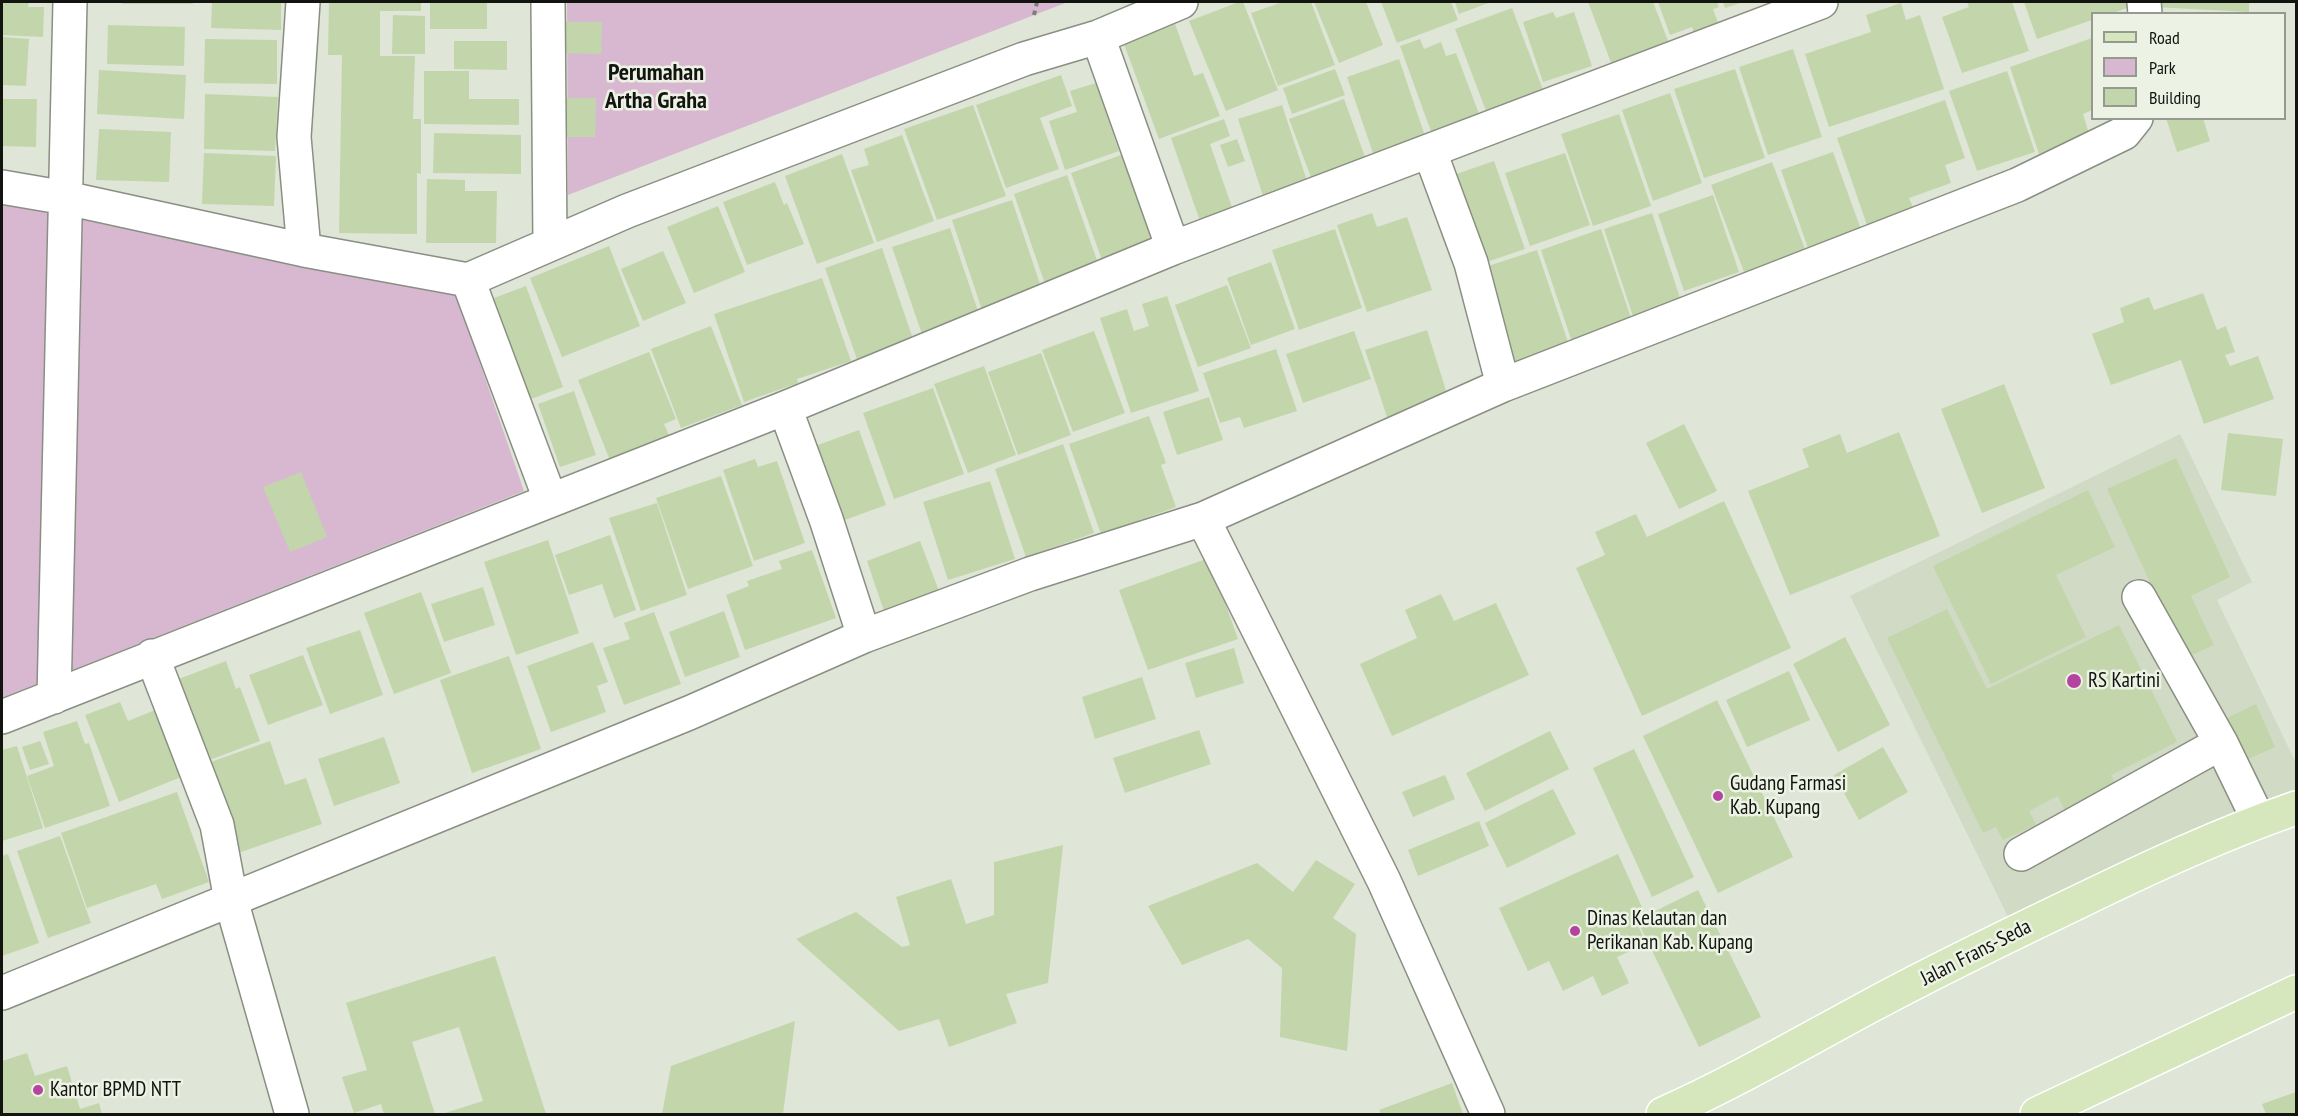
<!DOCTYPE html>
<html>
<head>
<meta charset="utf-8">
<style>
  body { margin:0 }
  #map { position:relative; width:2298px; height:1116px; overflow:hidden; background:#dfe5d7; font-family:"PT Sans Narrow",sans-serif }
  canvas { display:block }
  .frame { position:absolute; inset:0; border:3px solid #12140f; pointer-events:none }
  .legend { position:absolute; left:2091px; top:12px; width:195px; height:108px; box-sizing:border-box; background:#ecf2e4; border:2px solid #95998f; margin:0; padding:8px 10px; list-style:none; font-size:18px; color:#12140f }
  .legend li { display:flex; align-items:center; gap:12px; height:30px }
  .legend b { width:30px; border:2px solid #95998f }
</style>
</head>
<body>
<div id="map">
<canvas width="2298" height="1116"></canvas>
<div class="frame"></div>
<ul class="legend">
<li><b style="height:8px;background:#d6e7bd"></b>Road</li>
<li><b style="height:16px;background:#d8b8d0"></b>Park</li>
<li><b style="height:16px;background:#c3d6ab"></b>Building</li>
</ul>
</div>
<script>
const c = document.querySelector('canvas').getContext('2d');
c.lineJoin = 'round';
function fillPath(path, color) {
  c.fillStyle = color;
  c.fill(path, 'evenodd');
}
function stroke(path, color, width, dash) {
  c.strokeStyle = color;
  c.lineWidth = width;
  c.lineCap = dash ? 'butt' : 'round';
  c.setLineDash(dash || []);
  c.stroke(path);
}
function label(font, color, halo, rows, align = 'center') {
  c.font = font + ' "PT Sans Narrow",sans-serif';
  c.lineWidth = 5;
  c.setLineDash([]);
  c.textBaseline = 'middle';
  c.strokeStyle = halo;
  c.fillStyle = color;
  for (const [text, x, y, turn = 0] of rows) {
    c.save();
    c.translate(x, y);
    c.rotate((+turn || 0) * Math.PI / 180);
    c.textAlign = isNaN(turn) ? turn : align;
    if (halo) c.strokeText(text, 0, 0);
    c.fillText(text, 0, 0);
    c.restore();
  }
}
const built = new Path2D(`
  M2180 434 2252 582 2217 600 2296 763V796L2016 933 1850 596Z`);
const green = new Path2D(`
  M567 2H1068L568 195Z
  M2 204 455 291 524 491 2 698Z`);
const building = new Path2D(`
  M2 2H29L28 7H44L43 37 2 35Z
  M122 2H193V4H122Z
  M212 2H281V30L211 28Z
  M329 2H421V11H380V56H415L413 119H421V174L417 173V234L339 233 342 55H328Z
  M430 2H487V29H430Z
  M1239 2H1243L1278 90 1226 111 1189 21Z
  M1283 2H1311L1335 65 1278 86 1251 13Z
  M1314 2H1366L1383 45 1339 63Z
  M1381 2H1451L1458 20 1397 43Z
  M1455 2H1491L1459 14Z
  M1588 2H1653L1672 51 1615 73Z
  M1658 2H1717L1719 7 1713 9 1720 28 1696 38 1692 27 1670 35Z
  M1723 2H1743L1725 8Z
  M1967 2H2012L2029 51 1962 73 1942 17 1969 7Z
  M2024 2H2127L2129 7 2111 14H2092V20L2037 39Z
  M2154 2H2249V12L2154 7Z
  M1901 3 1906 20 1920 15 1944 89 1829 127 1805 54 1871 32 1866 15Z
  M1512 8 1543 90 1486 111 1455 29Z
  M1553 12 1556 18 1574 12 1592 66 1543 82 1523 22Z
  M393 15 425 16V54H392Z
  M562 22H602L601 54 561 53Z
  M1175 24 1194 76 1203 73 1220 116 1159 139 1124 44Z
  M108 25 185 27 184 66 107 64Z
  M2 37 29 39 26 86 2 85Z
  M2092 38V110L2083 114 2090 137 2039 154 2010 67Z
  M205 39 277 40V84L204 83Z
  M1420 39 1424 49 1441 42 1446 56 1456 53 1481 119 1433 137 1400 46Z
  M454 41H507V70L454 69Z
  M1793 49 1822 137 1768 155 1739 67Z
  M1399 59 1426 139 1374 156 1347 77Z
  M1335 69 1345 95 1292 114 1283 88Z
  M1735 69 1765 158 1704 178 1674 89Z
  M99 70 186 75 184 119 97 114Z
  M424 71H469V99H519V125L424 124Z
  M2007 71 2035 152 1977 171 1949 91Z
  M1061 75 1072 106 1040 118 1059 169 1006 188 976 105Z
  M1096 83 1119 151 1065 170 1049 121 1077 112 1070 91Z
  M1670 93 1702 183 1653 201 1622 110Z
  M205 94 278 97 275 151 204 149Z
  M561 98H596L595 137H561Z
  M2 99H37L36 147 2 146Z
  M1344 99 1369 168 1315 188 1289 119Z
  M1945 100 1965 158 1945 165 1951 183 1909 198 1915 212 1868 228 1837 138Z
  M973 105 1006 196 937 220 904 129Z
  M1282 105 1309 187 1265 202 1238 119Z
  M1619 114 1651 206 1593 226 1561 134Z
  M2166 118H2203L2210 141 2177 152Z
  M1224 119 1230 136 1210 144 1234 213 1201 224 1171 138Z
  M99 129 171 132 169 182 96 180Z
  M434 133 521 135V174L433 173Z
  M902 135 934 221 877 242 851 170 869 165 864 149Z
  M1237 139 1245 161 1228 167 1220 145Z
  M1833 152 1864 238 1811 257 1781 170Z
  M204 153 276 156 274 206 202 204Z
  M1565 153 1590 225 1530 246 1505 173Z
  M842 154 874 243 817 264 785 176Z
  M1124 154 1156 243 1103 263 1071 173Z
  M1494 161 1525 249 1475 266 1445 178Z
  M1772 162 1805 249 1744 272 1711 185Z
  M1067 175 1100 269 1046 287 1014 194Z
  M427 179 465 180V191H497L496 243H426Z
  M775 182 784 205 787 203 804 244 747 265 723 202Z
  M1713 195 1739 272 1684 291 1658 214Z
  M1012 200 1043 293 983 313 952 220Z
  M718 206 745 272 694 293 667 227Z
  M1372 213 1377 227 1407 217 1432 290 1367 312 1337 225Z
  M1652 213 1682 304 1634 319 1604 229Z
  M950 228 981 320 924 340 892 247Z
  M1335 229 1362 308 1299 330 1272 250Z
  M1601 229 1632 321 1572 342 1541 250Z
  M609 246 640 326 562 357 530 278Z
  M882 248 915 345 859 365 825 268Z
  M1537 250 1571 351 1509 371 1476 270Z
  M663 251 686 303 643 321 621 269Z
  M1271 262 1295 329 1251 345 1227 278Z
  M822 278 851 361 797 379 798 383 744 402 714 314Z
  M1227 285 1251 348 1198 367 1175 305Z
  M526 286 563 387 531 399 494 298Z
  M2203 293 2217 330 2226 326 2235 352 2225 355 2230 366 2258 356 2274 399 2204 424 2181 360 2111 385 2092 334 2124 322 2120 308 2149 297 2154 310Z
  M1167 296 1199 391 1131 413 1100 318 1127 309 1134 331 1149 326 1142 304Z
  M711 326 742 405 681 428 651 349Z
  M1427 330 1448 397 1387 417 1365 350Z
  M1094 331 1125 413 1073 432 1042 350Z
  M1354 331 1371 379 1303 403 1286 354Z
  M1276 349 1297 411 1244 428 1240 417 1220 423 1203 373Z
  M649 352 676 419 664 424 673 444 613 468 578 380Z
  M1041 353 1071 435 1018 455 988 372Z
  M984 366 1016 455 968 473 934 384Z
  M2004 384 2045 488 1982 513 1941 409Z
  M933 388 964 474 894 499 863 413Z
  M574 391 596 455 560 467 538 404Z
  M1209 397 1223 440 1177 455 1163 412Z
  M1149 416 1166 463 1161 465 1176 507 1101 534 1069 444Z
  M1684 424 1717 491 1679 509 1646 443Z
  M859 430 886 505 831 525 804 450Z
  M1899 432 1940 536 1790 595 1748 491 1809 467 1802 449 1840 434 1847 453Z
  M2228 433 2283 439 2276 496 2221 490Z
  M1063 444 1094 533 1026 557 995 469Z
  M2176 458 2230 577 2191 596 2214 645 2185 658 2107 489Z
  M755 459 758 467 777 461 805 543 754 561 723 470Z
  M301 472 327 537 290 552 263 487Z
  M721 476 753 566 688 589 656 498Z
  M990 481 1015 559 948 580 923 502Z
  M2088 490 2115 547 2056 575 2086 637 1991 684 1933 566Z
  M1724 501 1791 648 1642 716 1576 568 1605 555 1595 532 1636 514 1647 537Z
  M657 503 687 595 641 611 609 518Z
  M610 535 636 610 614 618 602 584 569 595 555 555Z
  M548 540 579 633 516 655 484 562Z
  M920 541 939 591 884 611 867 561Z
  M812 550 836 618 745 650 726 595 749 586 747 581 782 569 779 561Z
  M1209 558 1238 639 1148 670 1119 590Z
  M483 587 495 625 444 642 431 604Z
  M421 592 451 673 394 694 364 613Z
  M1441 594 1454 621 1496 603 1529 675 1392 736 1360 664 1417 638 1405 610Z
  M1947 609 1987 689 2119 625 2177 742 2111 775 2121 794 2069 820 2058 796 2029 811 2036 825 2003 840 1996 827 1983 833 1887 638Z
  M724 611 740 657 685 677 669 632Z
  M654 612 681 684 624 705 603 648 630 639 624 623Z
  M360 630 383 695 330 714 306 648Z
  M1845 637 1890 725 1838 752 1793 664Z
  M593 642 608 682 597 686 606 712 551 732 527 666Z
  M1234 648 1244 683 1196 698 1185 663Z
  M303 655 323 705 268 725 249 675Z
  M509 656 541 749 472 773 440 680Z
  M226 661 236 689 240 687 260 741 199 764 168 683Z
  M1789 671 1810 720 1747 747 1726 700Z
  M1142 677 1156 719 1095 739 1082 697Z
  M1717 700 1793 857 1718 893 1643 736Z
  M120 702 128 721 165 706 191 773 119 802 85 715Z
  M2256 704 2275 747 2244 761 2225 719Z
  M77 721 85 744 89 743 110 806 45 828 27 776 54 766 43 732Z
  M1199 730 1211 764 1125 793 1113 758Z
  M1550 731 1569 769 1485 811 1466 773Z
  M384 737 400 783 334 806 318 759Z
  M40 741 49 764 30 770 22 747Z
  M270 741 285 785 306 778 322 824 238 853 208 763Z
  M17 746 43 828 2 841V750Z
  M1883 747 1908 792 1859 820 1834 775Z
  M1634 749 1694 877 1652 897 1593 768Z
  M1445 775 1455 799 1413 817 1402 792Z
  M1553 789 1576 834 1507 868 1485 823Z
  M177 792 209 882 162 899 156 884 87 908 61 833Z
  M1479 821 1489 846 1418 876 1408 850Z
  M60 836 91 923 48 938 17 851Z
  M1063 845 1048 983 1006 994 1017 1023 949 1047 939 1019 899 1031 796 939 856 912 902 947 910 945 896 897 951 879 966 924 994 915V862Z
  M8 854 39 943 2 956V856Z
  M1618 854 1645 914 1635 918 1646 944 1617 957 1629 983 1602 996 1593 976 1563 991 1549 961 1528 971 1499 908Z
  M1316 860 1355 884 1333 918 1356 934 1347 1051 1280 1037 1282 968 1248 939 1182 965 1148 906 1257 863 1293 892Z
  M1698 890 1761 1017 1699 1047 1637 920Z
  M495 956 546 1114H442L483 1101 459 1027 412 1042 435 1114H384L381 1104 354 1113 342 1077 367 1070 346 1003Z
  M795 1021 783 1114H662L671 1066Z
  M27 1053 35 1076 67 1066 80 1109 99 1103 102 1114H2V1061Z
  M1452 1083 1463 1114H1381L1379 1110Z
  M2296 1092V1114H2266L2262 1104Z`);
const path = new Path2D(`
  M1034 15 1037 2`);
const minor = new Path2D(`
  M303 2 294 137 304 250
  M548 2 550 244
  M2144 2 2145 14
  M1098 37 1173 248
  M1430 152 1471 263 1503 385
  M2 187 66 198 304 250 468 280 627 211 1024 59 1098 37 1181 2
  M468 280 550 499
  M785 408 826 519 864 636
  M1203 519 1384 881 1488 1114
  M2139 597 2221 743 2259 821
  M152 656 217 825 231 900 292 1114
  M54 697 70 2
  M2 717 785 408 1173 248 1821 2
  M2021 854 2221 743
  M2 993 689 713 864 636 1030 574 1203 519 1503 385 2017 185 2124 133 2136 118`);
const major = new Path2D(`
  M1663 1114C1735 1082 1803 1042 1872 1005 1939 969 2007 936 2076 903 2148 868 2221 834 2296 808
  M2037 1114 2296 992`);
const markers = [
  [2074,681,8,"#b444a0"],
  [1718,796,6,"#b444a0"],
  [1575,931,6,"#b444a0"],
  [38,1090,6,"#b444a0"]
];
const poiNames = [
  ["RS Kartini",2088,681],
  ["Gudang Farmasi",1730,784],
  ["Kab. Kupang",1730,808],
  ["Dinas Kelautan dan",1587,919],
  ["Perikanan Kab. Kupang",1587,943],
  ["Kantor BPMD NTT",50,1090]
];
const streetNames = [
  ["Jalan Frans-Seda",1976,953,-27]
];
const quarterNames = [
  ["Perumahan",656,73],
  ["Artha Graha",656,101]
];
fillPath(built, '#d1dac5');
fillPath(green, '#d8b8d0');
fillPath(building, '#c3d6ab');
stroke(minor, '#898f82', 36);
stroke(major, '#fff', 36);
stroke(path, '#7b7f75', 4, [4.5, 4.5]);
stroke(minor, '#fff', 33);
stroke(major, '#d6e7bd', 33);
for (const [x, y, r, color] of markers) {
  const dot = new Path2D();
  dot.arc(x, y, r, 0, 2 * Math.PI);
  c.fillStyle = color;
  c.fill(dot);
  stroke(dot, '#ecf2e4', 2);
}
label('21px', '#12140f', '#ecf2e4', poiNames, 'left');
label('21px', '#12140f', '#ecf2e4', streetNames);
label('bold 24px', '#12140f', '#ecf2e4', quarterNames);
</script>
</body>
</html>
